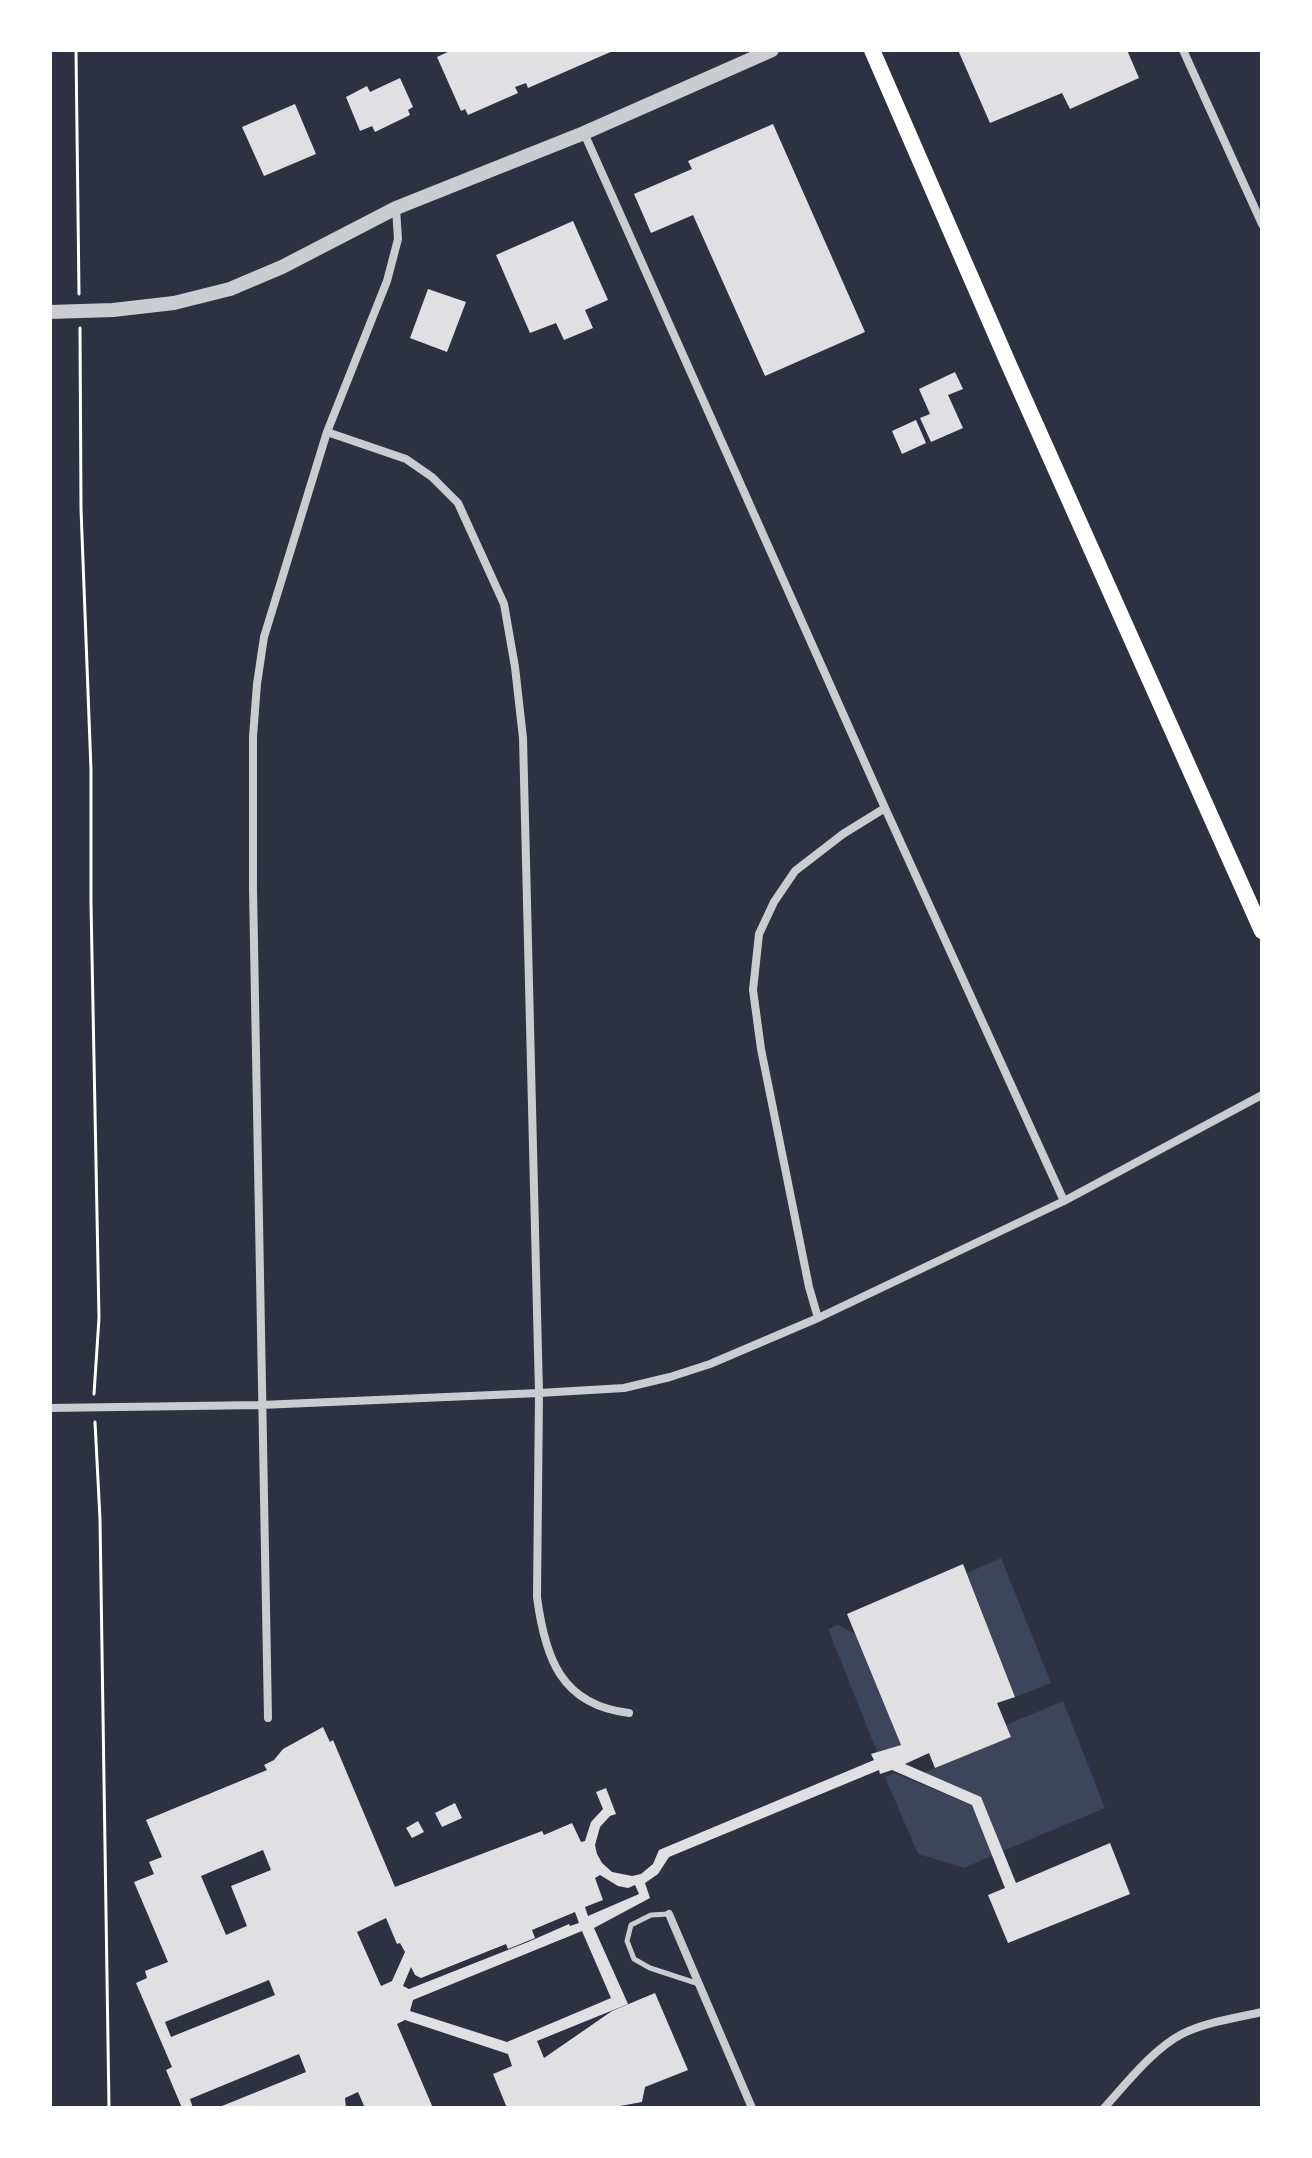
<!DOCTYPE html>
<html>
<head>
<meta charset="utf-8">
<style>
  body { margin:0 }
  #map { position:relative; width:1312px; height:2158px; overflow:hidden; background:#2d3142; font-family:"Archivo Narrow",sans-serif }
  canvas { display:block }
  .frame { position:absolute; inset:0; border:52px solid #fff; pointer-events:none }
</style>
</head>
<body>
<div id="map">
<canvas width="1312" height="2158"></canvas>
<div class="frame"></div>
</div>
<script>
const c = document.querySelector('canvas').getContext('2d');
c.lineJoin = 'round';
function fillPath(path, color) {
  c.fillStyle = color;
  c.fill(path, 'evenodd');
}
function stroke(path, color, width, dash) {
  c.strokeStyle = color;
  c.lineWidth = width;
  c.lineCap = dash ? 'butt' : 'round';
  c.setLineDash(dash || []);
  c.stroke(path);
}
const green = new Path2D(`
  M1001 1558 1051 1683 1015 1697 967 1573Z
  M838 1625 855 1634 901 1745 877 1752 828 1629Z
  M1063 1701 1105 1808 1003 1851 981 1797 923 1773 1011 1737 1006 1725Z
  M894 1773 972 1805 993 1855 964 1868 918 1854 885 1777Z`);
const building = new Path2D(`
  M452 50H615L528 88 526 83 515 87 518 93 468 115 465 109 461 111 437 57Z
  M958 50H1127L1139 78 1070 109 1062 93 990 123Z
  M400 78 413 107 408 110 410 115 375 132 372 126 360 131 346 97 367 86 370 92Z
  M295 104 316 154 264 176 242 127Z
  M773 124 865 332 765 376 693 215 651 233 634 194 692 169 688 161Z
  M573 221 608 300 585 310 593 328 564 340 556 323 530 333 496 255Z
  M428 289 466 302 447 352 410 338Z
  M955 372 963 389 948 395 963 428 931 442 920 418 930 414 919 389Z
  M916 420 926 443 902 454 892 431Z
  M963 1564 1015 1697 997 1703 1011 1737 935 1768 929 1753 905 1764 981 1797 1016 1883 1110 1843 1130 1894 1008 1943 988 1895 1005 1888 972 1805 892 1770 880 1774 879 1770 669 1857 658 1874 645 1883 650 1898 594 1928 628 2004 537 2041 544 2058 612 2011 655 1993 688 2070 645 2087 642 2102 609 2108H507L493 2074 512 2066 508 2054 405 2020 397 2024 433 2108H365L358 2092 345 2098 346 2108H217L306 2072 299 2054 190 2099 193 2108H182L166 2070 172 2067 136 1983 147 1978 145 1971 168 1962 134 1882 154 1874 149 1862 162 1857 146 1820 267 1770 264 1765 274 1760 283 1749 323 1727 330 1742 333 1740 395 1887 542 1831 544 1835 572 1823 581 1842 585 1841 591 1822 603 1809 596 1792 606 1788 616 1814 610 1816 600 1827 595 1845 597 1854 602 1863 612 1872 632 1876 641 1874 653 1864 659 1850 874 1760 871 1754 901 1745 847 1614ZM263 1850 271 1870 231 1886 247 1926 226 1935 201 1876ZM600 1875 618 1886 628 1888 635 1885 639 1894 588 1916 585 1907 603 1900 595 1878ZM575 1912 579 1923 570 1926 569 1924 528 1942 409 1989 403 1986 411 1967 415 1975 421 1978 506 1944 508 1949 535 1938 532 1930ZM386 1918 397 1944 400 1943 405 1952 392 1981 381 1986 357 1932ZM582 1931 611 1998 507 2042 410 2011 413 2000ZM269 1980 275 1995 171 2037 165 2022Z
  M455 1803 462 1818 442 1827 435 1813Z
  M418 1821 424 1832 412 1838 406 1828Z`);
const path = new Path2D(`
  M76 50 79 294
  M80 328 81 509 91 770V904L99 1318 94 1394
  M95 1422 100 1519 109 2108`);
const service = new Path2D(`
  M669 1914 651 1915 631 1925 627 1941 634 1959 650 1968 699 1984`);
const minor = new Path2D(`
  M1183 50 1262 224
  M584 133 885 808 1064 1201
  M327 432 406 459 432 477 458 503 504 604 515 667 523 738 539 1393 537 1597C545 1658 561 1705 629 1713
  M818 1318 809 1287 761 1049 753 990 759 934 774 902 795 871 843 834 885 808
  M50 1408 261 1405 539 1393 624 1388 670 1377 710 1364 818 1318 1064 1201 1262 1095
  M268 1718 253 888V737L257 684 264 637 327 432 387 281 398 239 396 208
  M669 1914 752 2108
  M1104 2108C1126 2084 1153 2049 1182 2034 1206 2022 1236 2018 1262 2012`);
const tertiary = new Path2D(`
  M50 312 113 310 174 303 230 289 282 267 396 208 584 133 772 50`);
const secondary = new Path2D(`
  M872 50 1009 365 1262 931`);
fillPath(green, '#3c4559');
fillPath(building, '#e0e0e3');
stroke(path, '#fff', 3);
stroke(service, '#caccd0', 5);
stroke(minor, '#caccd0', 8);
stroke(tertiary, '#caccd0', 14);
stroke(secondary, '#fff', 16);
</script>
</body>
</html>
